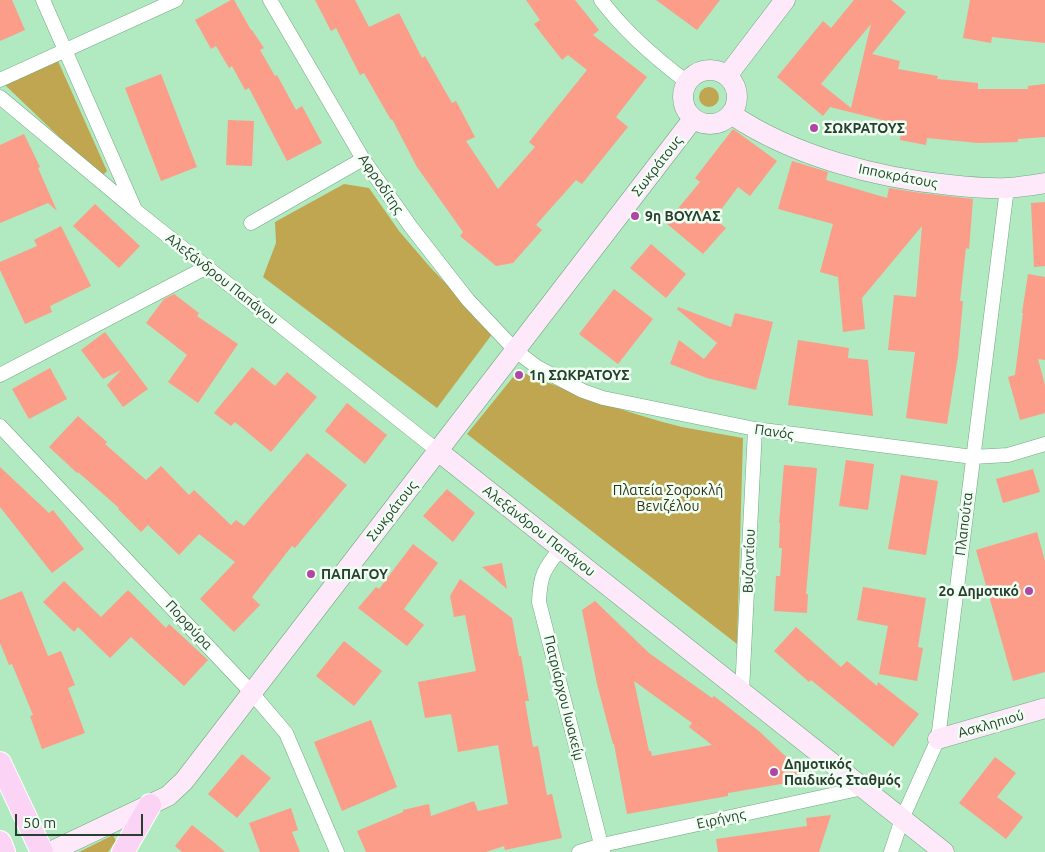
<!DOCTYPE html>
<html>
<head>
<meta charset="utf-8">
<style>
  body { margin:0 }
  #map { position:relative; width:1045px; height:852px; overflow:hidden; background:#b1e9c0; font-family:Ubuntu,sans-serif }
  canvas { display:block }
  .scale { position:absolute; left:15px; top:814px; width:128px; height:22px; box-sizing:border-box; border:2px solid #283e2e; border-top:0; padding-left:6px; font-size:15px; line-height:18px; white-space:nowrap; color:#283e2e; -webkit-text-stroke:4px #effff2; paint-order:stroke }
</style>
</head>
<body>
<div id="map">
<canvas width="1045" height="852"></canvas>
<div class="scale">50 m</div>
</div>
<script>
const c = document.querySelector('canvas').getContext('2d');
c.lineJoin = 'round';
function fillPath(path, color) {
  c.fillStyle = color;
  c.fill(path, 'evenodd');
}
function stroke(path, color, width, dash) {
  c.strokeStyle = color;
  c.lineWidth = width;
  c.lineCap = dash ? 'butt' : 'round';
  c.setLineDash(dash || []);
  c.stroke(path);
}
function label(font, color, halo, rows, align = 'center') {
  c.font = font + ' Ubuntu,sans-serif';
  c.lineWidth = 5;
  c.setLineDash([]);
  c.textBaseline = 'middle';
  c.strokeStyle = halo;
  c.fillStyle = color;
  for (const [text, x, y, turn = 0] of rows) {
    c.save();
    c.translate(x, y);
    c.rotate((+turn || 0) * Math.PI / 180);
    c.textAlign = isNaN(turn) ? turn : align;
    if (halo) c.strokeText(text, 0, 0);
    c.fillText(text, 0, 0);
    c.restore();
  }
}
const green = new Path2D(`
  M58 61 107 171 101 177 4 84Z
  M699 97a10 10 0 1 1 20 0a10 10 0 1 1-20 0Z
  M344 184 369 188 399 231 430 267 493 333 437 408 263 277 276 243 275 222Z
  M518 371C572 392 625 413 682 427 702 431 722 434 743 438L737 644 467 434Z
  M113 835 116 841 108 852H79Z`);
const building = new Path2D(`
  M0 0H12L25 30 0 41Z
  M231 0H234L251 30H252L264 48 260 50 275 76 277 75 296 110 302 106 322 143 287 161 249 88 245 90 232 66 229 68 216 46 211 49 195 20Z
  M315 0H355L369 27 399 13 422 58 425 56 452 103 456 101 475 137 466 141 498 189 535 147 529 142 587 70 568 55 562 60 534 24 540 20 526 0H575L599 30 593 35 647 77 616 117 628 127 582 184 576 180 536 225 542 230 513 263 496 266 460 236 463 232 417 167 392 119 391 120 364 73 360 75 336 28 331 31Z
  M656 0H720L697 30Z
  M854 0H891L906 12 872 54 900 61 898 69 938 76 937 79 978 83V89H1028V86L1045 84V137L1018 139V142L978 143 927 138 926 145 900 140 902 125 830 107 823 116 777 77 823 21 831 28ZM871 24 864 53 851 108 821 84Z
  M970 0H1045V43L992 37 991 43 963 38Z
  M161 74 197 167 161 181 125 88Z
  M228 120 254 121 252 166 226 165Z
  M733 129 777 161 750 196 738 187 714 219 726 228 703 254 666 223 700 182 695 178Z
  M24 134 40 167 38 168 57 211 48 203 0 223V145Z
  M792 161 828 172 826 180 887 198 889 188 921 193 973 199 969 249 966 248 960 301H963L958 356 947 424 906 418 915 352 888 350 894 295 916 297 922 226 862 298 865 329 843 332 838 277 820 272 833 224 778 209Z
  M1045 202V266L1034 267 1031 203Z
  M95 204 140 246 119 268 73 226Z
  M61 226 91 286 50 306 52 312 25 324 0 270V262L37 246 34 240Z
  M651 244 686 274 666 298 630 268Z
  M1028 274 1045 277V360L1038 359 1045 385V413L1020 420 1008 377 1015 375 1023 313H1022Z
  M614 289 653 319 618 364 579 334Z
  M174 294 199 313 197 316 238 344 198 403 168 382 187 355 146 323 164 299Z
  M678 307 731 327 735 313 773 322 756 390 707 378 670 364 679 340 704 359 717 343 677 309Z
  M105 332 148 389 123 407 107 385 121 370 103 379 81 350Z
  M798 340 849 348 848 358 868 360 873 416 788 405Z
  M252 367 275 386 287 372 317 397 271 452 235 422 231 426 214 413Z
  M50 368 67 399 29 419 12 389Z
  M347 403 387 435 365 464 325 431Z
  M78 416 107 442 105 444 146 480 161 466 189 495 194 490 231 525 236 520 244 526 307 453 347 485 295 548 292 546 252 597 260 605 234 632 200 599 235 562 199 534 179 555 148 525 141 532 118 509 119 508 78 472 77 473 49 447Z
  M846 460 874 464 868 510 839 506Z
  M784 465 817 468 806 594H808L807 613 774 611 776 576H780L782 548H779L780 523H779Z
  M0 467 49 513 53 510 84 549 52 573 0 507Z
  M1033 469 1040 492 1003 503 996 479Z
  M901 475 938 481 926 555 888 549Z
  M447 489 475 513 453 542 423 516Z
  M1037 532 1045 561V672L1013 681 976 550Z
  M413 544 438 563 404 609 424 625 407 646 358 608 376 587 379 589Z
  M502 563 507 589 482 567Z
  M460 579 512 618 519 656H521L529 701H525L533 747 538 746 547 795 552 794 562 838 505 850 504 846 486 852H366L357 831 403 812V810L429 804 431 816 474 801 478 811 508 804 498 745 458 752 451 714 425 718 418 682 476 671 465 615 454 617 450 596Z
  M64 581 101 617 128 590 166 628 169 624 208 660 184 686 131 637 110 658 78 627 74 632 43 602Z
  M863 587 926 598 918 647 923 648 917 681 879 674 888 626 857 620Z
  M22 591 48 656 61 651 75 685 68 688 85 733 42 749 30 716 33 715 12 664 9 665 0 643V600Z
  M595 601 649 653 712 698 714 696 760 732 800 770 799 781 728 793V796L627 814 614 744H613L597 684 582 610ZM634 681 692 723 689 727 712 745 652 756 651 751H649Z
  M796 627 841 667 847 661 877 686 878 682 919 714 893 747 811 680 809 682 774 651Z
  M344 641 382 671 354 706 316 676Z
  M371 720 397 787 342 811 314 742Z
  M242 754 271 778 237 818 208 794Z
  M995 757 1016 773 997 797 1023 817 1006 839 959 803Z
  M291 808 298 830 292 832 300 852H260L249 823Z
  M831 815 819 852H718L716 839 807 826 806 818Z
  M192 825 216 844 225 852H182L175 846Z`);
const street = new Path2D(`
  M43 0 134 207
  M270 0 363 159 411 227 468 300 516 351 537 367 583 391 603 398 755 429 973 457 1008 455 1045 444
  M601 0C625 32 655 58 687 82
  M0 80 176 0
  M0 97 135 210 438 451
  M251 223 363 159
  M0 375 207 267
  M0 426 252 693 286 733 337 852
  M561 548C544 569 540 575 539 602L603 852
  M742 692 755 429
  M579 852 602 845 863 788
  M891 852 902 819 938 739 1007 188`);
const secondary = new Path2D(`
  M683 97a27 27 0 1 1 54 0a27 27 0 1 1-54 0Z
  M727 76 785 0
  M731 114C793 156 877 178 950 185 969 187 989 189 1007 188 1020 187 1033 185 1045 183
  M438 451 944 852
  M938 739 1045 708
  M50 852 168 796 184 781 693 119`);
const primary = new Path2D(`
  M0 763 42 852
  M0 842 4 852
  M123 852 150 805`);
const markers = [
  [814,128,5,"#b246a5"],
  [635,216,5,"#b246a5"],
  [519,375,5,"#b246a5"],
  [311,574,5,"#b246a5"],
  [1029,591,5,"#b246a5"],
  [774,772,5,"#b246a5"]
];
const poiNames = [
  ["ΣΩΚΡΑΤΟΥΣ",824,128],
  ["9η ΒΟΥΛΑΣ",645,216],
  ["1η ΣΩΚΡΑΤΟΥΣ",529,375],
  ["ΠΑΠΑΓΟΥ",321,574],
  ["2ο Δημοτικό",1019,591,"right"],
  ["Δημοτικός",784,764],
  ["Παιδικός Σταθμός",784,780]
];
const streetNames = [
  ["Σωκράτους",657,166,-52],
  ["Ιπποκράτους",898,176,11],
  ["Αφροδίτης",381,184,56],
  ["Αλεξάνδρου Παπάγου",222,279,38],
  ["Πανός",774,432,8],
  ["Σωκράτους",392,511,-52],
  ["Πλαπούτα",964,524,-83],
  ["Αλεξάνδρου Παπάγου",539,531,38],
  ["Βυζαντίου",749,561,-88],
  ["Πορφύρα",189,625,47],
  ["Πατριάρχου Ιωακείμ",564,698,76],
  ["Ασκληπιού",991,724,-16],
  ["Ειρήνης",721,819,-12]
];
const parkNames = [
  ["Πλατεία Σοφοκλή",668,490],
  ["Βενιζέλου",668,506]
];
fillPath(green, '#c0a650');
fillPath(building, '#fb9d89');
stroke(street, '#73a882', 15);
stroke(secondary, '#73a882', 21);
stroke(primary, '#fff', 24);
stroke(street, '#fff', 14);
stroke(secondary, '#fde9fa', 20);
stroke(primary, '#fbd4f5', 22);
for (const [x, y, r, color] of markers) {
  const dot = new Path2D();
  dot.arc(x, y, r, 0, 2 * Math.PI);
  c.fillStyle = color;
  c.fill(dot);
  stroke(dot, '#effff2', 2);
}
label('bold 14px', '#283e2e', '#effff2', poiNames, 'left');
label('14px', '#283e2e', '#effff2', streetNames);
label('14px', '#342d18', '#effff2', parkNames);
</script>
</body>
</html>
